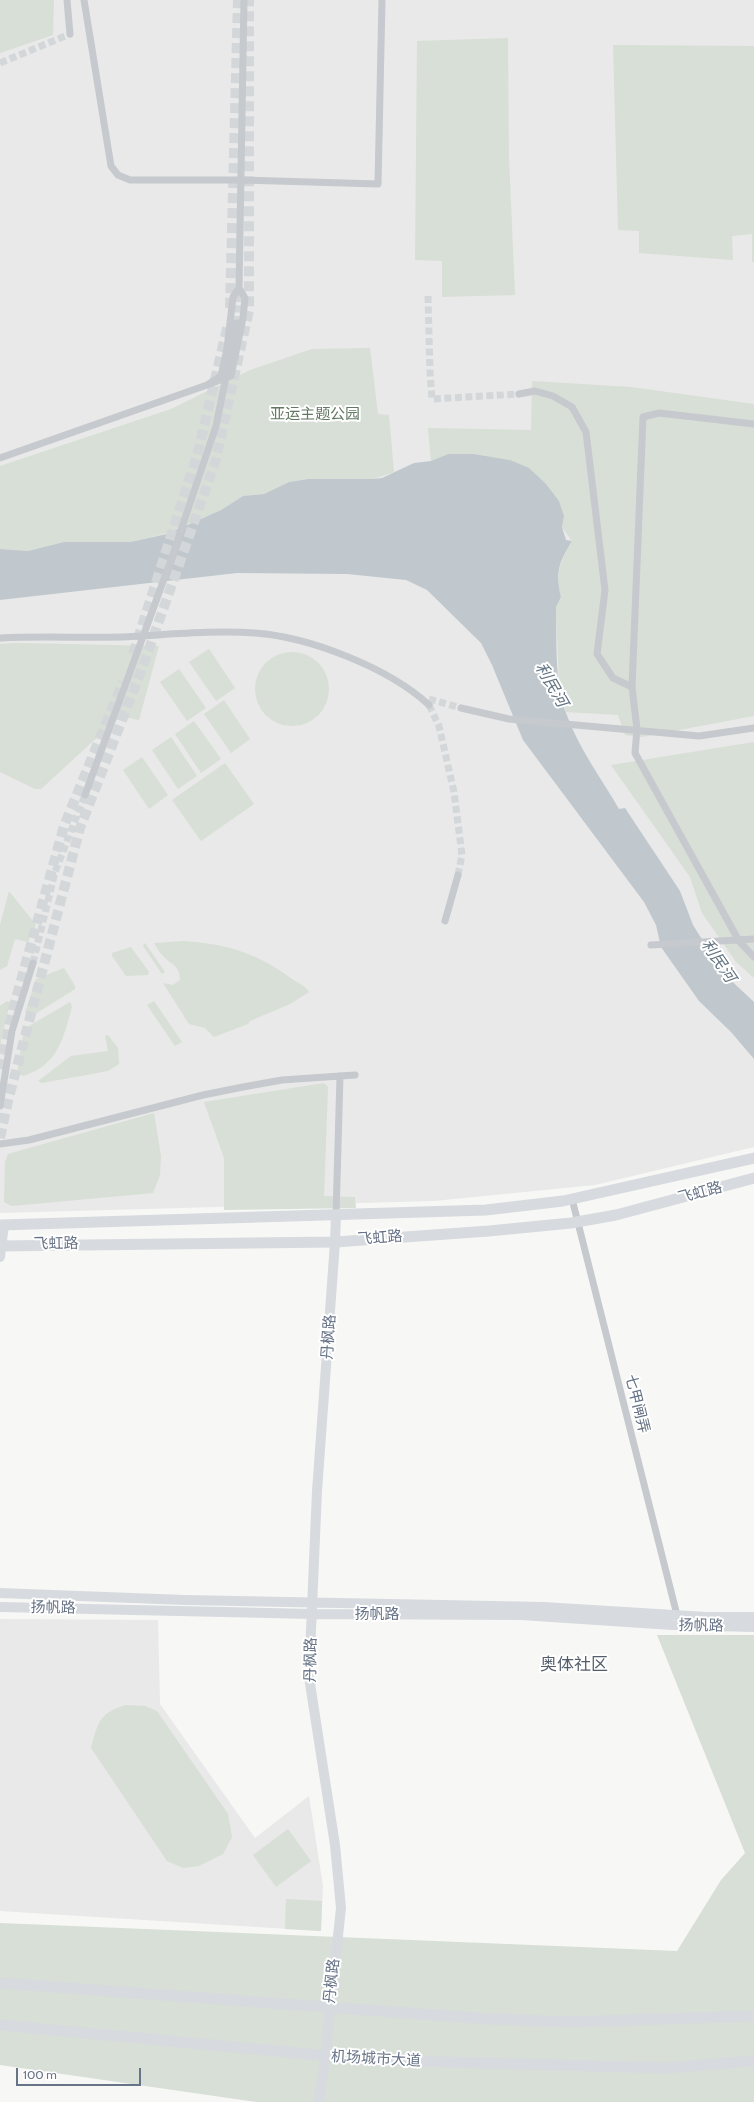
<!DOCTYPE html>
<html>
<head>
<meta charset="utf-8">
<style>
  body { margin:0 }
  #map { position:relative; width:754px; height:2102px; overflow:hidden; background:#f7f8f5; font-family:Cabin,sans-serif }
  canvas { display:block }
  .scale { position:absolute; left:16px; top:2068px; width:125px; height:18px; box-sizing:border-box; border:2px solid #677386; border-top:0; padding-left:5px; font-size:12px; line-height:14px; white-space:nowrap; color:#677386; -webkit-text-stroke:3px #fff; paint-order:stroke }
</style>
</head>
<body>
<div id="map">
<canvas width="754" height="2102"></canvas>
<div class="scale">100 m</div>
</div>
<script>
const c = document.querySelector('canvas').getContext('2d');
c.lineJoin = 'round';
function fillPath(path, color) {
  c.fillStyle = color;
  c.fill(path, 'evenodd');
}
function stroke(path, color, width, dash) {
  c.strokeStyle = color;
  c.lineWidth = width;
  c.lineCap = dash ? 'butt' : 'round';
  c.setLineDash(dash || []);
  c.stroke(path);
}
function label(font, color, halo, rows, align = 'center') {
  c.font = font + ' Cabin,"Noto Sans SC",sans-serif';
  c.lineWidth = 4;
  c.setLineDash([]);
  c.textBaseline = 'middle';
  c.strokeStyle = halo;
  c.fillStyle = color;
  for (const [text, x, y, turn = 0] of rows) {
    c.save();
    c.translate(x, y);
    c.rotate((+turn || 0) * Math.PI / 180);
    c.textAlign = isNaN(turn) ? turn : align;
    if (halo) c.strokeText(text, 0, 0);
    c.fillText(text, 0, 0);
    c.restore();
  }
}
const built = new Path2D(`
  M0 0H754V1147L595 1185 434 1201 0 1213Z
  M0 1619 158 1620 160 1704 255 1838 309 1796 323 1886 321 1931 0 1911Z`);
const green = new Path2D(`
  M0 0H54L53 35 0 53Z
  M508 38 509 157 515 295 442 297V261L415 260 417 41Z
  M613 45 754 46V262H752V234L732 236 733 260 639 253V231L618 230Z
  M370 348 378 414 389 415 394 472 373 479H308L289 482 264 494 243 496 221 510 168 533 130 542H64L28 551 0 549V466L171 409 250 370 312 349Z
  M532 381 631 387 754 404V716L642 737 625 735 618 715 566 712 559 685 556 607 561 597C555 571 560 564 572 541L562 527 564 516 510 460 474 454H448L431 461 428 428 531 430Z
  M18 643 159 646 139 720 123 717 115 721 41 789H35L0 772V644Z
  M209 649 235 688 216 701 189 662Z
  M255 689a37 37 0 1 1 74 0a37 37 0 1 1-74 0Z
  M179 669 206 708 187 721 160 682Z
  M224 700 250 739 231 753 204 714Z
  M194 721 221 759 201 773 175 734Z
  M171 737 197 776 178 789 152 750Z
  M754 742V978L736 962 702 913 690 877 611 765Z
  M142 757 168 795 149 809 123 770Z
  M225 763 254 804 201 841 172 800Z
  M9 891 36 925 28 942 15 939 7 966 0 970V925Z
  M184 941C227 944 257 953 292 979 298 983 306 986 309 992L290 1004 250 1021 248 1024 214 1037 205 1028 189 1024 163 983 173 985 180 980C180 968 174 965 166 959 161 955 157 948 154 943Z
  M145 943 165 972 162 974 143 946Z
  M131 947 149 972 148 975 126 976 112 956V953Z
  M64 968 75 986V989L32 1016 25 1013 36 979Z
  M7 1001 10 1002 0 1045V1006Z
  M154 1001 182 1042 175 1046 147 1005Z
  M70 1002 72 1007C63 1039 58 1065 23 1076L17 1072 24 1029Z
  M108 1035 118 1048 119 1064 108 1071 42 1083 38 1081 71 1056 108 1051 105 1036Z
  M324 1083 328 1087 324 1196 355 1197 356 1208 224 1210V1158L204 1102Z
  M154 1113 161 1156 160 1175 153 1193 12 1206 4 1202 5 1162 8 1154Z
  M657 1635H754V2102H256L0 2065V1923L677 1951 721 1880 745 1853Z
  M126 1705 145 1706 157 1711 228 1814 232 1837 223 1854 199 1866 183 1868 167 1861 91 1748C98 1722 99 1713 126 1705Z
  M288 1829 311 1861 276 1887 253 1855Z
  M286 1899 322 1901 321 1931 285 1929Z`);
const water = new Path2D(`
  M448 454H474L510 460 529 468 546 484 559 501 564 516 562 527 566 540 572 541C559 563 555 571 561 597L556 607C557 641 554 681 566 713 578 747 601 778 619 809L625 808 680 891 693 925 723 973 754 1002V1059L731 1032 699 1001 661 947 656 925 644 902 523 740 492 665 481 643 427 590 406 580 347 574 237 573 0 600V549L28 551 64 542H130L167 534 221 510 243 496 264 494 289 482 308 479H373L382 478 414 463 431 461Z`);
const streetTunnel = new Path2D(`
  M0 63 70 34
  M428 296 430 372 432 399 519 394
  M237 323 239 288
  M429 699 461 708
  M429 705 439 726 454 792 462 855 458 875
  M33 963 55 872 85 795`);
const secondaryTunnel = new Path2D(`
  M230 308 238 0
  M133 654 198 452 228 324
  M0 1069 13 1009 64 826 123 682
  M0 1138 8 1101 80 828 143 666 215 463 249 310V0`);
const street = new Path2D(`
  M67 0 70 34
  M84 0 111 166 118 175 130 180H242L378 184 382 0
  M239 288 233 297 227 349 221 376 207 385 231 376 243 318 245 298 239 288 244 0
  M519 394 535 391 553 396 572 407 586 432 605 590 597 654 613 678 632 687
  M754 424 659 413 643 417 632 687 637 729 635 753 739 941 754 957
  M0 458 207 385
  M0 638C41 636 81 638 121 637 166 635 211 630 255 633 310 637 389 668 429 705
  M461 708 509 719 699 736 754 728
  M85 795 171 560 216 426 237 323
  M445 921 458 875
  M651 945 754 939
  M0 1106 12 1031 33 963
  M0 1144 29 1140 203 1095 243 1087 282 1080 355 1075
  M572 1199 677 1615
  M336 1215 340 1076`);
const secondary = new Path2D(`
  M0 1257 4 1225
  M0 1593 185 1600 544 1607 706 1617H754
  M0 1607 313 1614 521 1615 672 1625 754 1627
  M319 2102 325 2057 341 1908 335 1845 309 1677 317 1491 335 1242 336 1215`);
const primary = new Path2D(`
  M0 1225 486 1210 563 1201 754 1158
  M0 1246 335 1242 489 1231 571 1223 616 1215 754 1178
  M0 1983 489 2019 571 2022 754 2016
  M0 2025 371 2060 665 2068 754 2061`);
const parkNames = [
  ["亚运主题公园",315,415]
];
const streetNames = [
  ["飞虹路",700,1193,-15],
  ["飞虹路",380,1238,-4],
  ["飞虹路",56,1244,-1],
  ["丹枫路",329,1337,-86],
  ["七甲闸弄",637,1404,76],
  ["扬帆路",53,1608,1],
  ["扬帆路",377,1615],
  ["扬帆路",701,1626,1],
  ["丹枫路",311,1660,-89],
  ["丹枫路",332,1981,-84],
  ["机场城市大道",376,2059,3]
];
const waterNames = [
  ["利民河",551,685,60],
  ["利民河",718,961,56]
];
const quarterNames = [
  ["奥体社区",574,1665]
];
fillPath(built, '#e8e9e8');
fillPath(green, '#d8dfd6');
fillPath(water, '#c0c8ce');
stroke(streetTunnel, '#d3d7d9', 7, [7, 3.5]);
stroke(secondaryTunnel, '#d3d7d9', 10, [10, 5]);
stroke(street, '#c6c9cd', 7);
stroke(secondary, '#d7dadf', 10);
stroke(primary, '#d7dadf', 11);
label('15px', '#637862', '#fff', parkNames);
label('15px', '#677386', '#fff', streetNames);
label('italic 16px', '#637482', '#fff', waterNames);
label('17px', '#555e6b', '#fff', quarterNames);
</script>
</body>
</html>
